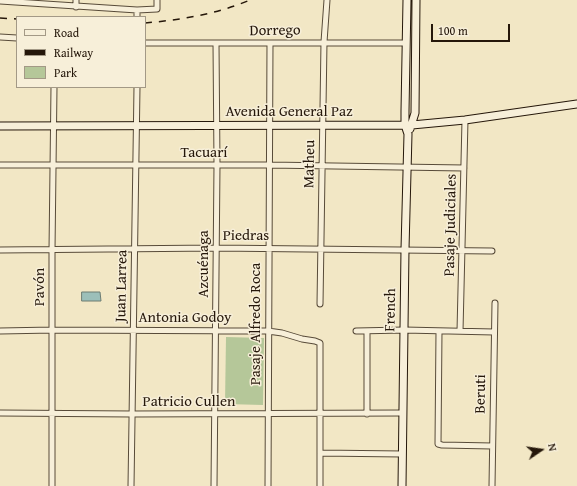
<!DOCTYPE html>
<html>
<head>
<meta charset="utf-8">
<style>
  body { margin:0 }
  #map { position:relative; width:577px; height:486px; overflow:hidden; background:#f2e7c5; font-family:"Gentium Book Plus",serif }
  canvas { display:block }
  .legend { position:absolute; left:16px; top:16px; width:130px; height:72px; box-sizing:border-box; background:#f7efd9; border:1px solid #a39986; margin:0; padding:5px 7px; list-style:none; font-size:12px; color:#25170a }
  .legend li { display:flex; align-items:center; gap:8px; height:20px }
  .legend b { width:20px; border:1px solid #a39986 }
  .north { position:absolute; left:521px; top:430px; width:40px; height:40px; -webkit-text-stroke:3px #f7efd9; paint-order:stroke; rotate:77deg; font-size:11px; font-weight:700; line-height:16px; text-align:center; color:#25170a }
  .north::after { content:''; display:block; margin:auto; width:14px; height:18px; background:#25170a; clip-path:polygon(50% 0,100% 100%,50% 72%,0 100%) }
  .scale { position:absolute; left:431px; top:24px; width:79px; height:18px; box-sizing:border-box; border:2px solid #25170a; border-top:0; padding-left:5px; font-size:12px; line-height:14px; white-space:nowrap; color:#25170a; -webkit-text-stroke:3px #f7efd9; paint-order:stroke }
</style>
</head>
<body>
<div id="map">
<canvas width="577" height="486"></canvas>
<ul class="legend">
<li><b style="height:5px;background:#f7efd9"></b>Road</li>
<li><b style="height:5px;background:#25170a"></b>Railway</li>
<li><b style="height:11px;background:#b5c799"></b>Park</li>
</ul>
<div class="north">N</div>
<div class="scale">100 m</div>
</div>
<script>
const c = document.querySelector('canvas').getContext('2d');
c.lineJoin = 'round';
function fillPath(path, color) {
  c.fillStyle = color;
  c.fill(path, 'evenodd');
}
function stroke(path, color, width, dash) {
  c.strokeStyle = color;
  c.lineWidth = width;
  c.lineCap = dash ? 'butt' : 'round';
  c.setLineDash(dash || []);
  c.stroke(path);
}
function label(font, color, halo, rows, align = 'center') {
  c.font = font + ' "Gentium Book Plus",serif';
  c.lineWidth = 3;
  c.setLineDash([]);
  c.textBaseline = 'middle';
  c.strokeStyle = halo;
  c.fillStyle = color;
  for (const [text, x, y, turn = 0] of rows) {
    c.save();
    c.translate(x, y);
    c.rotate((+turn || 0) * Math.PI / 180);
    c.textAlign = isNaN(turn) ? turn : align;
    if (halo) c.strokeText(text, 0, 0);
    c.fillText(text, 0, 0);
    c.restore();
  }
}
const green = new Path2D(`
  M226 337 264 338 263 405 225 404Z`);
const water = new Path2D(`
  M82 292H100L101 301H82Z`);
const street = new Path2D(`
  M0 1 137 10 157 9V0
  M76 7V0
  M137 17V10
  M0 37 17 38
  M145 43H406
  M0 165H269L464 168
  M0 250 216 248 492 251
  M320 304 324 42 327 0
  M0 331 53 330 268 331 282 333 302 339 315 341 320 343V486
  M356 331 404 330 494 332
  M439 331 438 444 442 445 492 446
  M460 331 465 120
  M0 413 132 414 402 413
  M367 414V331
  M320 453 402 454
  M52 486V250L54 87
  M131 486 137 87
  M214 486 217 165 216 43
  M268 486 270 43
  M492 486 495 303`);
const secondary = new Path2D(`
  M0 126 412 125 465 120 577 104
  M410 129 415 113 416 0
  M402 486 405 249 408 134 405 125V111L407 0`);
const rail = new Path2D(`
  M0 18 17 19
  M145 23C180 20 217 14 250 0`);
const streetNames = [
  ["Dorrego",275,31,-1],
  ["Avenida General Paz",289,112],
  ["Tacuarí",204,153],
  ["Matheu",310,164,-89],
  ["Pasaje Judiciales",451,225,-89],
  ["Piedras",246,236],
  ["Azcuénaga",204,264,-90],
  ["Juan Larrea",122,286,-89],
  ["Pavón",40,287,-90],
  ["French",391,310,-89],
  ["Antonia Godoy",185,318],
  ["Pasaje Alfredo Roca",256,324,-90],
  ["Beruti",481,394,-89],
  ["Patricio Cullen",189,402]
];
fillPath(green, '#b5c799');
fillPath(water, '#9cbfb9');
stroke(water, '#6c7c73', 1);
stroke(street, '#584b39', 7);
stroke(secondary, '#25170a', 9);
stroke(street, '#f7efd9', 5);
stroke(secondary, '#f7efd9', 7);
stroke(rail, '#25170a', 1.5, [7, 7]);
label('15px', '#25170a', '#f7efd9', streetNames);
</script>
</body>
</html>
